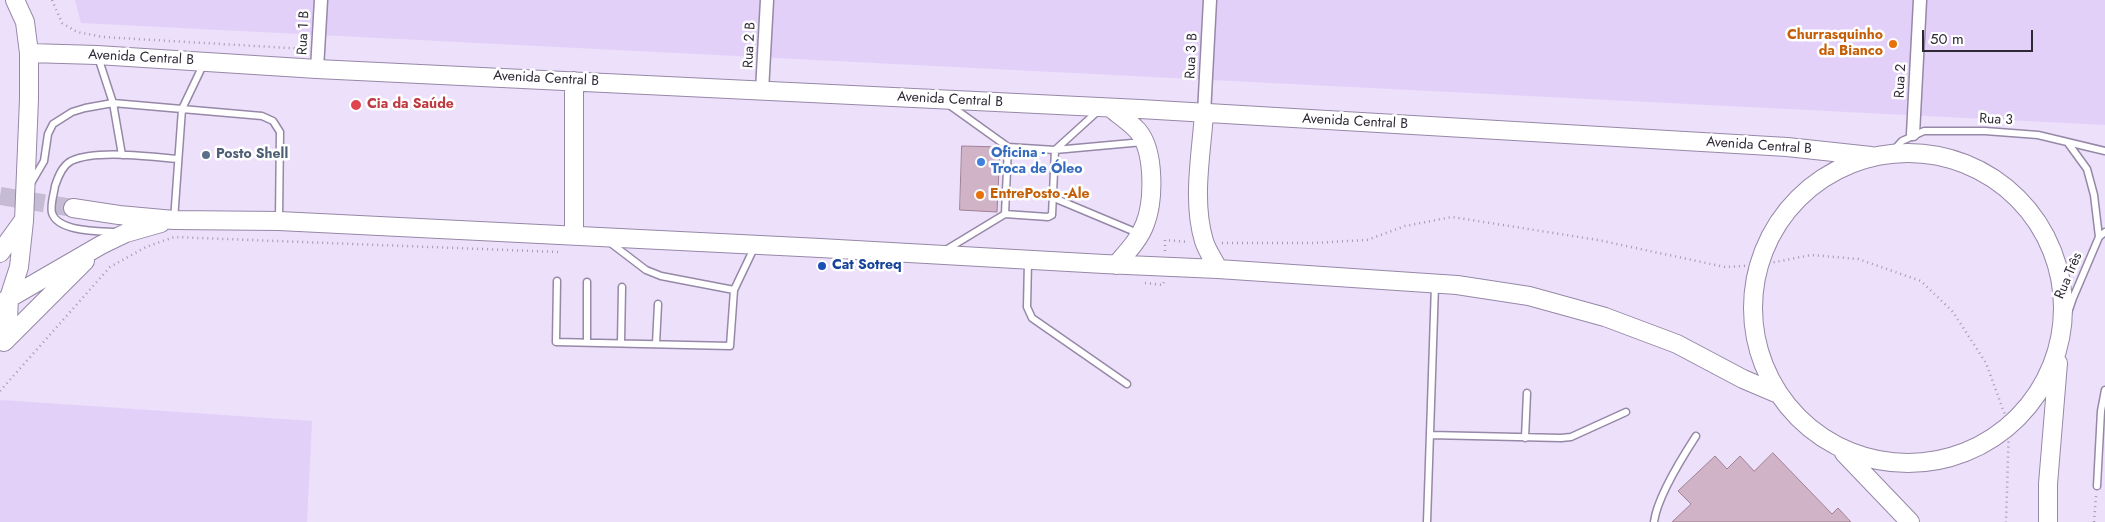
<!DOCTYPE html>
<html>
<head>
<meta charset="utf-8">
<style>
  body { margin:0 }
  #map { position:relative; width:2105px; height:522px; overflow:hidden; background:#ece0fb; font-family:Jost,sans-serif }
  canvas { display:block }
  .scale { position:absolute; left:1922px; top:30px; width:111px; height:22px; box-sizing:border-box; border:2px solid #2f2936; border-top:0; padding-left:6px; font-size:15px; line-height:18px; white-space:nowrap; color:#2f2936; -webkit-text-stroke:4px #fff; paint-order:stroke }
</style>
</head>
<body>
<div id="map">
<canvas width="2105" height="522"></canvas>
<div class="scale">50 m</div>
</div>
<script>
const c = document.querySelector('canvas').getContext('2d');
c.lineJoin = 'round';
function fillPath(path, color) {
  c.fillStyle = color;
  c.fill(path, 'evenodd');
}
function stroke(path, color, width, dash) {
  c.strokeStyle = color;
  c.lineWidth = width;
  c.lineCap = dash ? 'butt' : 'round';
  c.setLineDash(dash || []);
  c.stroke(path);
}
function label(font, color, halo, rows, align = 'center') {
  c.font = font + ' Jost,sans-serif';
  c.lineWidth = 5;
  c.setLineDash([]);
  c.textBaseline = 'middle';
  c.strokeStyle = halo;
  c.fillStyle = color;
  for (const [text, x, y, turn = 0] of rows) {
    c.save();
    c.translate(x, y);
    c.rotate((+turn || 0) * Math.PI / 180);
    c.textAlign = isNaN(turn) ? turn : align;
    if (halo) c.strokeText(text, 0, 0);
    c.fillText(text, 0, 0);
    c.restore();
  }
}
const built = new Path2D(`
  M75 0H2105V125L81 23Z
  M2 400 312 421 307 522H0V401Z`);
const building = new Path2D(`
  M962 146 1000 147 997 212 960 210Z
  M1773 453 1832 514 1838 508 1851 522H1672L1691 504 1678 491 1715 456 1727 469 1740 456 1754 471Z`);
const secondaryTunnel = new Path2D(`
  M0 196 73 208`);
const path = new Path2D(`
  M52 0 62 23 77 32 103 37 306 49
  M1222 243H1312L1367 240 1405 226 1452 217 1598 240 1725 267 1760 265 1811 255 1858 259 1921 281 1953 312 1986 363 2009 426 2006 522
  M1165 251V240L1189 242
  M1145 283 1163 285 1164 281
  M0 391 110 267 146 247 174 237 558 252
  M2094 522 2096 496`);
const service = new Path2D(`
  M98 57 113 103 122 155
  M2068 143 2087 169 2094 195 2099 237
  M1008 147 1055 150 1143 142
  M1892 152 1902 141 1924 131H1985L2038 135 2105 151
  M30 185 44 161 48 134 53 124 72 112 85 108 113 103 262 116 273 121 280 132 279 219
  M1054 198 1140 234
  M1005 214 1048 217 1052 215 1055 150 1098 111
  M174 220 182 109 204 63
  M115 232C99 231 58 232 52 213 50 205 54 194 55 186 58 177 62 166 71 161 97 149 150 157 178 159
  M608 241 646 270 661 276 734 290 755 246
  M944 251 1005 214 1008 147 948 104
  M1028 261 1027 307 1032 318 1127 384
  M557 281 556 342 730 346 734 290
  M587 282V342
  M2061 333 2073 298 2099 237 2105 232
  M621 343 622 287
  M656 344 658 304
  M1430 435 1561 438 1571 437 1626 412
  M1525 438 1527 393
  M2097 486 2101 411 2105 390
  M1427 522 1435 285
  M1654 522C1657 498 1683 456 1696 436`);
const minor = new Path2D(`
  M317 69 321 0
  M762 91 767 0
  M1204 114 1210 0
  M1913 134 1920 0`);
const secondary = new Path2D(`
  M29 53 97 55 317 69 1140 109 1787 147 1871 156
  M1112 109C1120 116 1131 123 1138 131 1155 151 1154 201 1145 224 1139 240 1127 252 1116 265
  M1204 114C1201 156 1192 201 1204 241 1207 251 1214 260 1218 269
  M1753 308a155 155 0 1 1 310 0a155 155 0 1 1-310 0Z
  M73 208 119 215 174 220 279 221 820 248 1104 264 1218 269 1457 285 1529 296 1605 317 1677 344 1743 379 1776 393
  M574 235V81
  M0 253 23 221
  M6 300 101 245 126 233 161 223
  M7 339 9 298 19 267 24 221 29 99V53L25 22 15 0
  M4 342 85 261
  M1844 453 1910 522
  M2048 522V484L2058 363`);
const markers = [
  [1893,44,5,"#e8710a"],
  [356,105,6,"#e0444e"],
  [206,155,5,"#5c6f8a"],
  [981,162,5,"#3f7fe0"],
  [980,195,5,"#e8710a"],
  [822,266,5,"#1a4fb4"]
];
const streetNames = [
  ["Rua 1 B",304,33,-87],
  ["Rua 2 B",750,45,-87],
  ["Rua 3 B",1192,56,-87],
  ["Avenida Central B",141,58,3],
  ["Avenida Central B",546,79,3],
  ["Rua 2",1901,81,-87],
  ["Avenida Central B",950,100,3],
  ["Rua 3",1996,120,3],
  ["Avenida Central B",1355,122,3],
  ["Avenida Central B",1759,146,4],
  ["Rua Três",2069,276,-67]
];
const foodNames = [
  ["Churrasquinho",1883,36],
  ["da Bianco",1883,52],
  ["EntrePosto -Ale",990,195,"left"]
];
const healthNames = [
  ["Cia da Saúde",367,105]
];
const shopNames = [
  ["Oficina -",991,154],
  ["Troca de Óleo",991,170]
];
const serviceNames = [
  ["Posto Shell",216,155]
];
const transitNames = [
  ["Cat Sotreq",832,266]
];
fillPath(built, '#e2d0f9');
fillPath(building, '#d0b3c6');
stroke(building, '#a08095', 1);
stroke(secondaryTunnel, '#c6bbd4', 18, [18, 9]);
stroke(service, '#9688a7', 9);
stroke(minor, '#9688a7', 15);
stroke(secondary, '#9688a7', 20);
stroke(path, '#a39aaf', 2.5, [1, 4]);
stroke(service, '#fff', 6);
stroke(minor, '#fff', 12);
stroke(secondary, '#fff', 18);
for (const [x, y, r, color] of markers) {
  const dot = new Path2D();
  dot.arc(x, y, r, 0, 2 * Math.PI);
  c.fillStyle = color;
  c.fill(dot);
  stroke(dot, '#fff', 2);
}
label('14px', '#2f2936', '#fff', streetNames);
label('bold 14px', '#c56008', '#fff', foodNames, 'right');
label('bold 14px', '#be3a42', '#fff', healthNames, 'left');
label('bold 14px', '#366cbe', '#fff', shopNames, 'left');
label('bold 14px', '#4e5e75', '#fff', serviceNames, 'left');
label('bold 14px', '#164399', '#fff', transitNames, 'left');
</script>
</body>
</html>
